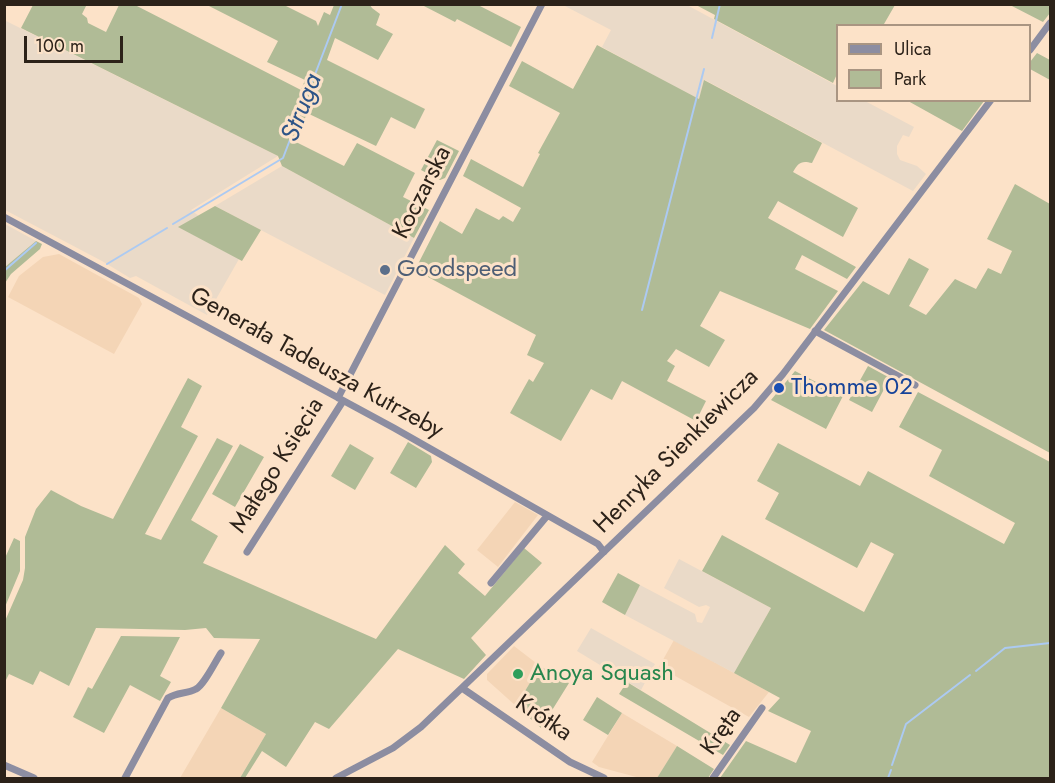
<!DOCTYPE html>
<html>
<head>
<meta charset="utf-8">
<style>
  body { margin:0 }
  #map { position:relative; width:1055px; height:783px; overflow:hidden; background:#fce2c8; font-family:Jost,sans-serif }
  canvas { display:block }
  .frame { position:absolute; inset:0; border:6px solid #2c2219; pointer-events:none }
  .legend { position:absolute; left:836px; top:24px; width:195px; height:78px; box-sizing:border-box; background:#fce2c8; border:2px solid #a99582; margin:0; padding:8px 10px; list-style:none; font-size:18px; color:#2c2219 }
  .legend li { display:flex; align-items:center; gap:12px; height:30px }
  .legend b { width:30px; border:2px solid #a99582 }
  .scale { position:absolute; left:24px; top:36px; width:99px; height:27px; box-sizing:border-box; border:3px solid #2c2219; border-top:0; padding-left:8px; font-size:18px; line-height:21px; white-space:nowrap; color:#2c2219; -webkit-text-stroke:4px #fce2c8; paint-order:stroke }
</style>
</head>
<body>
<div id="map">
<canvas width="1055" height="783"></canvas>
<div class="frame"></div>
<ul class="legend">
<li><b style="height:8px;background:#8c8da1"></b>Ulica</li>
<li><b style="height:16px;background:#b0bb96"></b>Park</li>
</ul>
<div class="scale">100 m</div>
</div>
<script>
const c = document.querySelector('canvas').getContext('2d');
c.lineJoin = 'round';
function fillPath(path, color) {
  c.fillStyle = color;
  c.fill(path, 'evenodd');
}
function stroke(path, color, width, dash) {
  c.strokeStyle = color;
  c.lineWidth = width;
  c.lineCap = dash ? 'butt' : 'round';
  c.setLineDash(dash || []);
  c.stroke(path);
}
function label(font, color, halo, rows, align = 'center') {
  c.font = font + ' Jost,sans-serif';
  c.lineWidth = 6;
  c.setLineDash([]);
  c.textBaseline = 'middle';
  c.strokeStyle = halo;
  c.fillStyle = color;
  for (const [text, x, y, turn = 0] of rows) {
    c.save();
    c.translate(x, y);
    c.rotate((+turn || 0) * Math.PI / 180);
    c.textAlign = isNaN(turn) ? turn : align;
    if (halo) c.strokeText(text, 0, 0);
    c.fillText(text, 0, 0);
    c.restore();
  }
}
const built = new Path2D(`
  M59 254 139 298 142 304 114 354 8 297 19 276 43 257Z
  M515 502 538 515 498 567 477 550Z
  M674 640 769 692 749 717 659 667Z
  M514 646 540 666 516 706 487 680V674Z
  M221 708 266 734 240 778H180Z
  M622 713 677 746 657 778H640L599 767 592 762Z`);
const industrial = new Path2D(`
  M563 5H687L837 86 838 100 865 101 914 127 909 137 903 135 897 146V154L900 160 917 166 926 174 913 191 705 80 699 100 602 47 611 30Z
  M4 20 278 156 191 210 199 216 179 227 239 259 207 315 136 276 130 278 102 261 5 210Z
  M282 166 414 238 385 295 215 206Z
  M5 224 36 241 5 267Z
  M679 559 771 608 734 673 625 615 640 585 695 614 697 622 702 623 710 607 706 605 699 607 664 588Z
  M591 628 655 664 641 690 577 651Z`);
const green = new Path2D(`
  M87 4 82 14 87 18 88 23 106 32 119 5H135L301 90 305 80 267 62 278 41 207 5H284L316 21 318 26 324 12 330 15 334 5H370L372 8 380 14 376 25 393 34 378 60 335 38 327 60 425 109 415 129 391 117 376 146 307 113 296 142 344 166 357 143 415 173 403 197 429 210 414 238 282 166 278 156 21 28 33 5Z
  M422 5H478L521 27 511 47 457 19 455 22Z
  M696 5H895L884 24 886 25 838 26 837 74 833 83 714 19 715 15Z
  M1010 5H1047L1050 6V13L1043 22Z
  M597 45 699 99 704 80 822 143 812 163C801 160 798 163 793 172L858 208 843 237 778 201 768 218 856 267 847 279 802 255 795 269 838 291 810 329 720 291 700 326 725 340 709 367 676 349 667 361 675 366 667 381 706 401 696 421 622 381 612 400 591 389 561 441 510 413 529 379 533 382 544 363 527 355 536 335 415 270 440 221 462 234 476 208 499 220 503 216 513 222 521 208 463 176 471 159 523 187 540 154 538 153 560 113 509 86 522 61 573 89Z
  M1037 53 1050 60V80L1030 69V62Z
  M908 101 984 100V101L962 131Z
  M437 140 459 151 445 178 440 180 421 170Z
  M1015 184 1050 204V453L824 330 863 281 889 295 909 258 929 269 909 306 926 315 955 279 976 289 988 268 1001 274 1012 251 987 239Z
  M215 206 261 230 242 261 178 227Z
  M36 241 42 244 40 249 11 274 5 283V267Z
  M868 366 890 378 872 412 849 400Z
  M795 371 843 396 826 429 771 400Z
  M188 378 202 386 181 427 198 436 145 534 161 540 217 438 233 446 191 520 218 536 203 563 376 639 445 545 465 564 458 573 485 596 524 548 542 563 471 638 486 655 464 679 398 649 329 729 315 722 286 767 262 751 245 778H240L266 734 221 708 260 639 214 638 206 628 185 630 96 628 69 686 40 671 33 685 9 674 5 682V621L23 580 25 568V537L36 509 51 490 81 506 113 519Z
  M918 392 1050 462V778H720L746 741 796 763 811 731 768 711 780 698 734 673 771 608 702 571 722 535 864 612 894 554 871 542 857 568 765 519 779 493 757 481 778 443 860 486 868 471 1004 544 1015 523 929 476 942 450 899 427Z
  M408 442 431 456 432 462 416 488 390 473Z
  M240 444 264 457 235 507 212 494Z
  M350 444 374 458 355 490 331 476Z
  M14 538 20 541V571L5 607V558Z
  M618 573 640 585 625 615 602 602Z
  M121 636 180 637 160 676 171 682 160 701 130 685 104 733 73 717 88 687 92 689Z
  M540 666 569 683 541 728 516 706Z
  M627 682 730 745 723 755 619 694Z
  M597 697 622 713 608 735 583 720Z
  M677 746 714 769 708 778H657Z`);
const stream = new Path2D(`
  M712 38 720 4
  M173 224 283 158 342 4
  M107 264 167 228
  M4 271 36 243
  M642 310 704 69
  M976 671 1005 648 1050 643
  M892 765 906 724 970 675
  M888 778 891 770`);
const minor = new Path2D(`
  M1030 50 1050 23
  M4 217 394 428 598 544 604 552
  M815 331 915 385
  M338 398 542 4
  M247 552 343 401
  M491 583 547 516
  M462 688 570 762 604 778
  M4 765 34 778
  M125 778 168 698C177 692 187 694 196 689 204 685 215 662 221 653
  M336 778 393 748 421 727 754 408 783 374 991 100
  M713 778 762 708`);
const markers = [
  [385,270,6,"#5c6f8a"],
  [779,388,6,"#1a4fb4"],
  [518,674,6,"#2e9e5b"]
];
const streetNames = [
  ["Koczarska",423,193,-63],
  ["Generała Tadeusza Kutrzeby",316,364,29],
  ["Henryka Sienkiewicza",677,452,-45],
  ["Małego Księcia",278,466,-58],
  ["Krótka",543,719,34],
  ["Kręta",722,732,-55]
];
const serviceNames = [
  ["Goodspeed",397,270]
];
const transitNames = [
  ["Thomme 02",791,388]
];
const leisureNames = [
  ["Anoya Squash",530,674]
];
const waterNames = [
  ["Struga",303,108,-69]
];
fillPath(built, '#f4d5b6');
fillPath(industrial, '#eadac8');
fillPath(green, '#b0bb96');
stroke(stream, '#accaf2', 2);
stroke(minor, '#8c8da1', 7);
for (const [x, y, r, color] of markers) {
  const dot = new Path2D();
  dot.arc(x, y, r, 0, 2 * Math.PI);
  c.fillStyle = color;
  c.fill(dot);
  stroke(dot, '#fce2c8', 2);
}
label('24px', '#2c2219', '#fce2c8', streetNames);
label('24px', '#4e5e75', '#fce2c8', serviceNames, 'left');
label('24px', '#164399', '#fce2c8', transitNames, 'left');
label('24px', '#27864d', '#fce2c8', leisureNames, 'left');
label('italic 26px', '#2d5487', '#fce2c8', waterNames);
</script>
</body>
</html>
